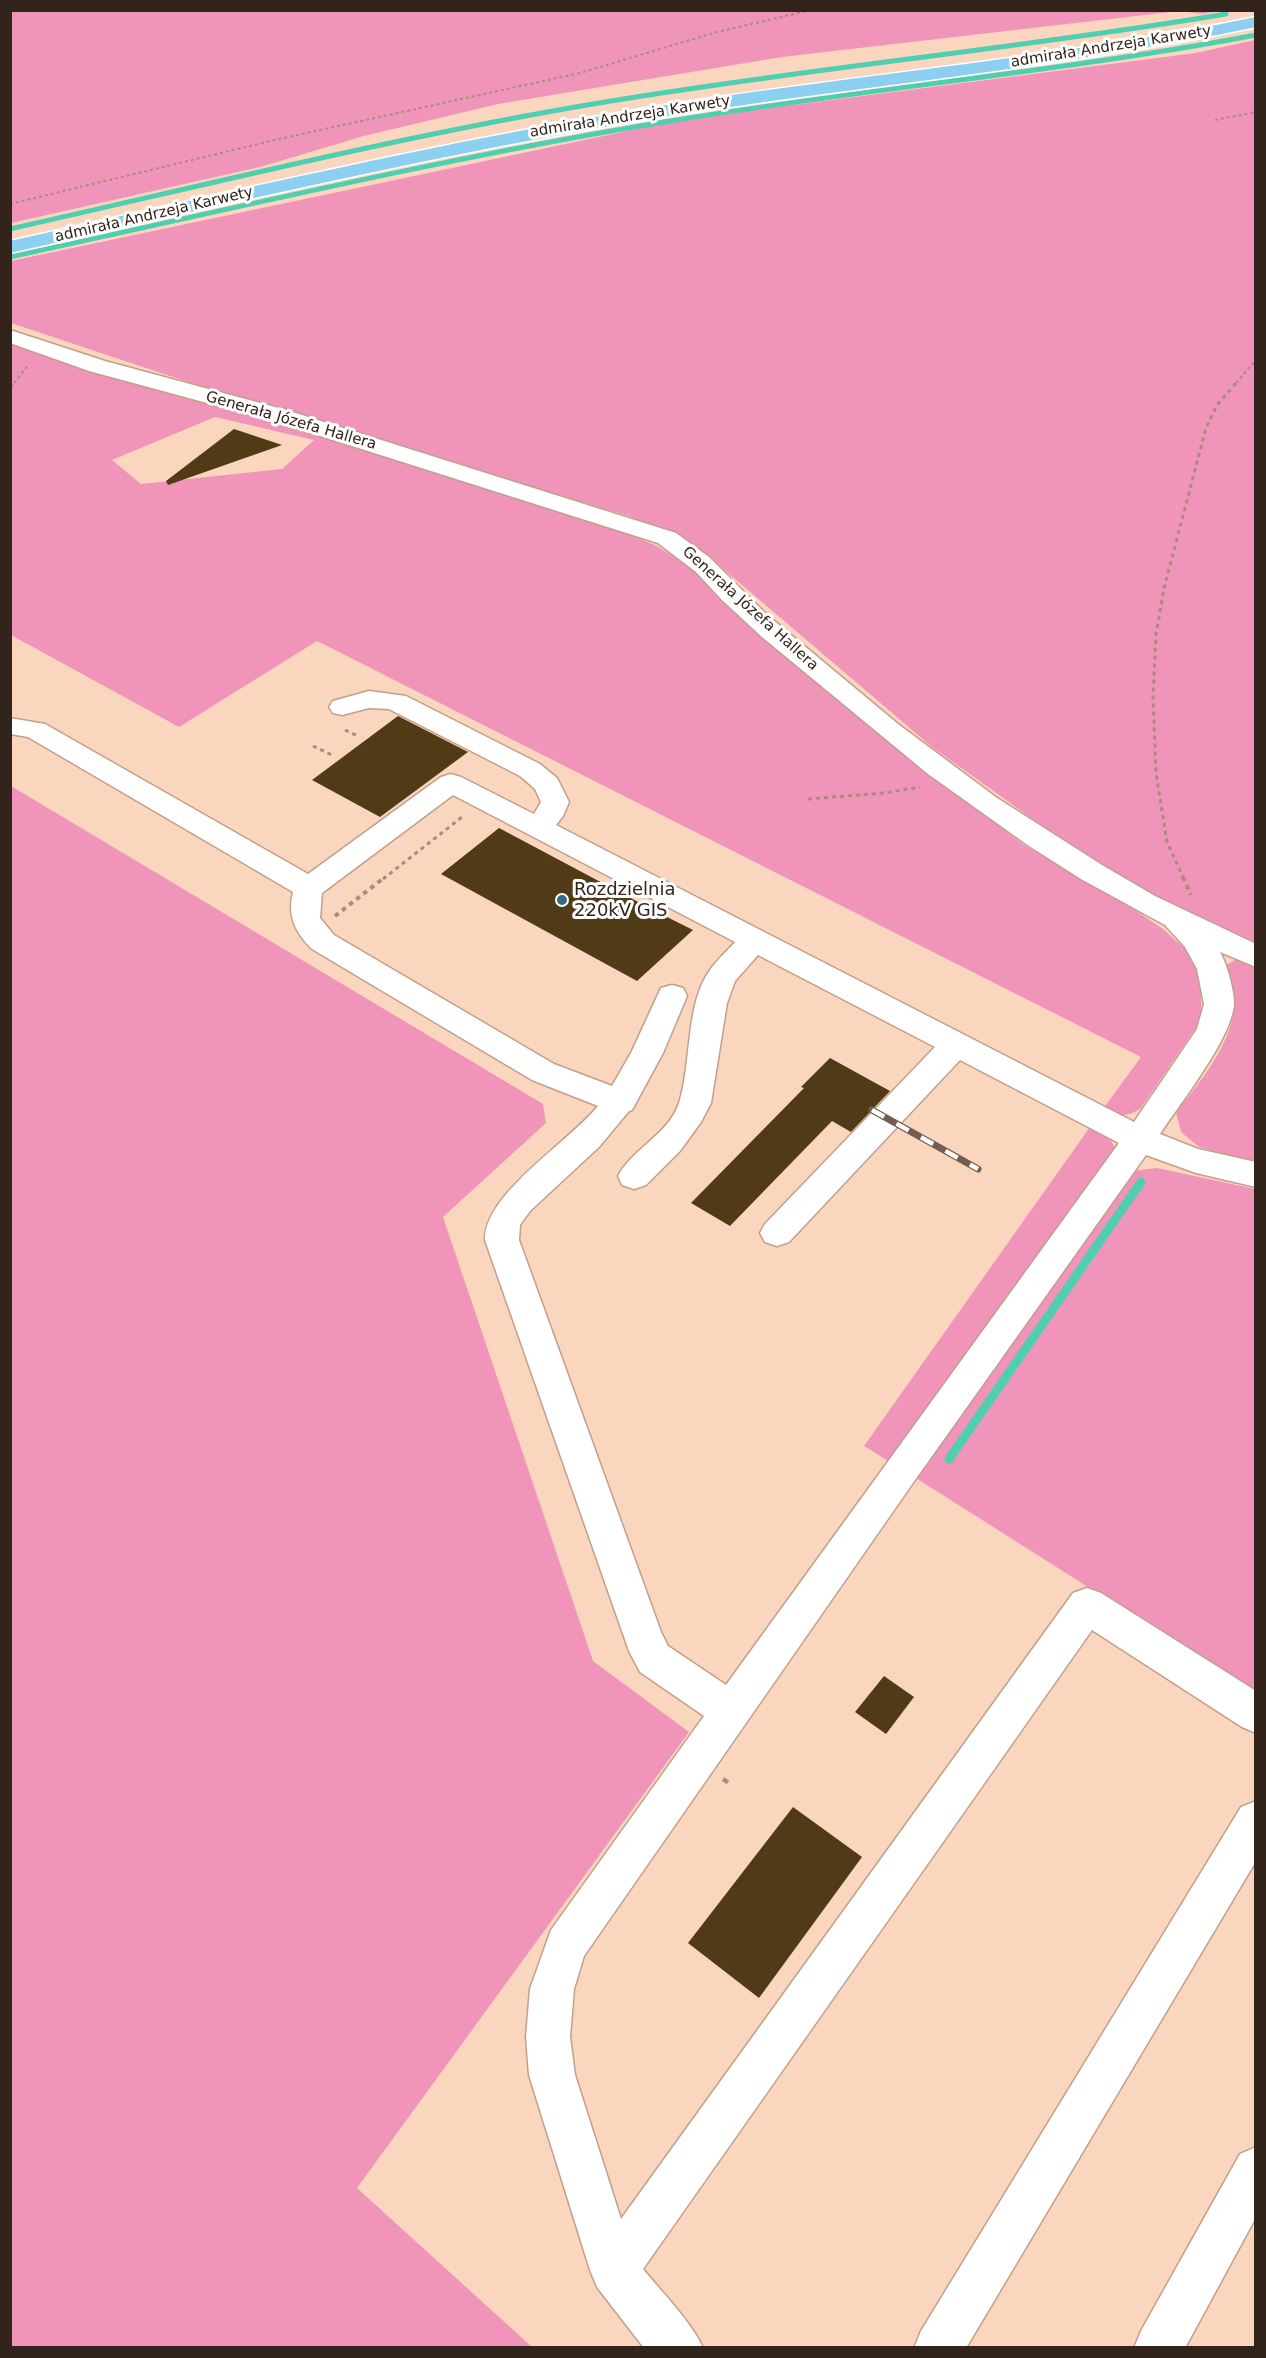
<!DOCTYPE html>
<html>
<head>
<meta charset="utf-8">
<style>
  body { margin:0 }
  #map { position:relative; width:1266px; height:2358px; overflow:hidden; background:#fbd6bf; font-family:"DejaVu Sans",sans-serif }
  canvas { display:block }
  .frame { position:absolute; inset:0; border:12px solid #32241b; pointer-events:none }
</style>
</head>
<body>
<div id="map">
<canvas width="1266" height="2358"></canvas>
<div class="frame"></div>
</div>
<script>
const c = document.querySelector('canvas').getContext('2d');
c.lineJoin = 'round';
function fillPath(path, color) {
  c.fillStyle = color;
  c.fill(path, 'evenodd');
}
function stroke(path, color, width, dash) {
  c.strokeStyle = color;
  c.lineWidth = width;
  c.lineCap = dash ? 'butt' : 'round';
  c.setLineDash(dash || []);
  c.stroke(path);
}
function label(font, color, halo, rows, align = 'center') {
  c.font = font + ' "DejaVu Sans",sans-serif';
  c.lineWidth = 6;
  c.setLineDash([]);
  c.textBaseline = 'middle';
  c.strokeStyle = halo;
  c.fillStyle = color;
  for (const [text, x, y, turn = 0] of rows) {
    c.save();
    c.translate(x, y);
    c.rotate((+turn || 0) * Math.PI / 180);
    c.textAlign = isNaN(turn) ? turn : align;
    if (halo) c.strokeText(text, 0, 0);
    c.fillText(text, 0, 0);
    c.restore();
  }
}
const green = new Path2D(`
  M10 11 11 10 1218 11 1203 14 1179 11 782 57 498 104 364 136 260 167 11 223Z
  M1255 40V950L1152 896 1031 818 932 747 708 556 669 532 629 516 245 401 11 323V261L684 119 1196 53Z
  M11 344 105 375 261 417 621 531 657 546 688 566 762 636 903 753 1024 845 1132 908 1163 929 1184 948 1198 972 1201 996V1020L1141 1108C1127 1118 1119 1116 1103 1109L1141 1057 317 641 179 727 11 635ZM215 417 314 440 282 469 141 484 112 460Z
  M11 786 543 1104 546 1123 443 1217 593 1661 689 1732 357 2188 532 2347H11Z
  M1235 960 1249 961 1255 964V1162L1199 1147 1181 1132 1176 1112C1199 1084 1235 1040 1234 1002 1234 990 1229 976 1226 965Z
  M1090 1127 1109 1137 1116 1150 890 1462 864 1446Z
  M1157 1168 1255 1189V1693L916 1478 1132 1171Z`);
const streamFar1 = new Path2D(`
  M10 229C206 185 401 136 599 103 807 68 1018 49 1226 14
  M10 257C227 210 445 158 664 122 861 89 1060 72 1256 35`);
const stream = new Path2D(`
  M949 1459 1141 1182`);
const building = new Path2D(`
  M234 429 282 445 168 485 166 481Z
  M398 716 468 752 380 817 312 780Z
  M499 828 657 912 693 930 637 981 441 874Z
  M830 1058 890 1091 851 1132 832 1121 730 1226 691 1203 804 1088 801 1087Z
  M884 1676 914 1697 886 1734 855 1712Z
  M793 1807 862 1857 759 1998 688 1943Z`);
const pathFar3 = new Path2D(`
  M1215 120 1256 112
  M10 204 279 139 580 73 717 32 811 10
  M14 383 29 364
  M1236 383 1256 360`);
const pathFar2 = new Path2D(`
  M10 387 15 381
  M345 730 358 736
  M313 746 334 756
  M808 799 884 793 920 787
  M383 879 462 817
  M1184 879 1167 842 1156 773 1153 696 1156 635 1164 588 1206 428 1217 405 1238 381`);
const pathFar1 = new Path2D(`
  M1183 877 1191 895
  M335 916 385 877`);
const path = new Path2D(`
  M723 1779 732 1785`);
const minor = new Path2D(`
  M10 330 105 361 286 410 676 533 709 557 766 614 898 724 997 798 1102 865 1155 896 1256 944V967L1220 952C1227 964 1235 993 1234 1006 1229 1042 1181 1102 1160 1134L1198 1149 1256 1162V1187L1196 1173 1146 1155 915 1480 584 1956 574 1989 570 2037 575 2075 621 2219 1073 1593 1087 1588 1101 1593 1256 1691V1733L1242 1727 1092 1630 643 2269C661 2291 693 2324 703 2348H644L597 2287 590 2270 529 2075 526 2037 530 1989 551 1930 704 1716 640 1672 629 1651 485 1240C484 1194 569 1142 598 1106L532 1080 312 949C295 932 287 916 293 892L28 737 10 734V718L45 724 308 874 441 777 451 774 461 777 534 814 541 802 535 789 520 776 389 709 369 708 342 715 333 713 329 707 333 701 369 691 406 696 540 764 557 778 569 802 563 816 556 825 1134 1122 1197 1029 1204 1004 1197 969 1185 947 1165 925 1081 879 1029 846 928 774 762 637 722 600 696 572 658 543 270 420 89 371 10 343ZM453 795 735 942C727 951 717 960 710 970 685 1004 692 1063 679 1103 669 1134 632 1149 618 1176L622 1185 634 1189 646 1185 680 1151 701 1122 711 1103 727 1003 735 981 758 955 935 1047 765 1224 760 1233 765 1242 777 1246 789 1242 960 1060 1119 1143 726 1685 668 1646 661 1632 519 1240 520 1225 530 1211 599 1147 629 1111 632 1110 663 1053 687 996 683 988 672 985 661 988 631 1053 612 1086 554 1064 334 935 320 918 322 893Z
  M1256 1801V1861L966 2348H914L921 2331 1241 1807Z
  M1256 2147V2217L1185 2348H1134L1141 2331 1240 2154Z`);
const major = new Path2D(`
  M1256 17V27C1062 68 866 85 671 116 449 151 230 204 10 253V241C230 192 449 140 671 104 866 74 1062 57 1256 17Z`);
const rail = new Path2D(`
  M872 1110 978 1169`);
const markers = [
  [562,900,6,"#346885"]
];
const farStreetnames = [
  ["admirała Andrzeja Karwety",1111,47,-9],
  ["admirała Andrzeja Karwety",630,117,-9],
  ["admirała Andrzeja Karwety",154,215,-13],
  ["Generała Józefa Hallera",291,421,16],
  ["Generała Józefa Hallera",750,609,42]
];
const poiNames = [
  ["Rozdzielnia",574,890],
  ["220kV GIS",574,911]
];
fillPath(green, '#f194b9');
stroke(streamFar1, '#4fceb0', 5);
stroke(stream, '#4fceb0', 9);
fillPath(building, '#513a16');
stroke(minor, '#c29f89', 3);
stroke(major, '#fff', 3);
stroke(pathFar3, '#a88d7c', 2, [3, 3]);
stroke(pathFar2, '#a88d7c', 3, [4, 4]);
stroke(pathFar1, '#a88d7c', 4, [4.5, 4.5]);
stroke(path, '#a88d7c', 4.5, [6, 6]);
fillPath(minor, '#fff');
fillPath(major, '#8ccff1');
stroke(rail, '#735d50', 7);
stroke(rail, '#fff', 4.5, [14]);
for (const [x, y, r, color] of markers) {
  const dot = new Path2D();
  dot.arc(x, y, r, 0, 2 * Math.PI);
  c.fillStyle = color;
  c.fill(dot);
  stroke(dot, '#fff', 2);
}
label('15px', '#32241b', '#fff', farStreetnames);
label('18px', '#32241b', '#fff', poiNames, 'left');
</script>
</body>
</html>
